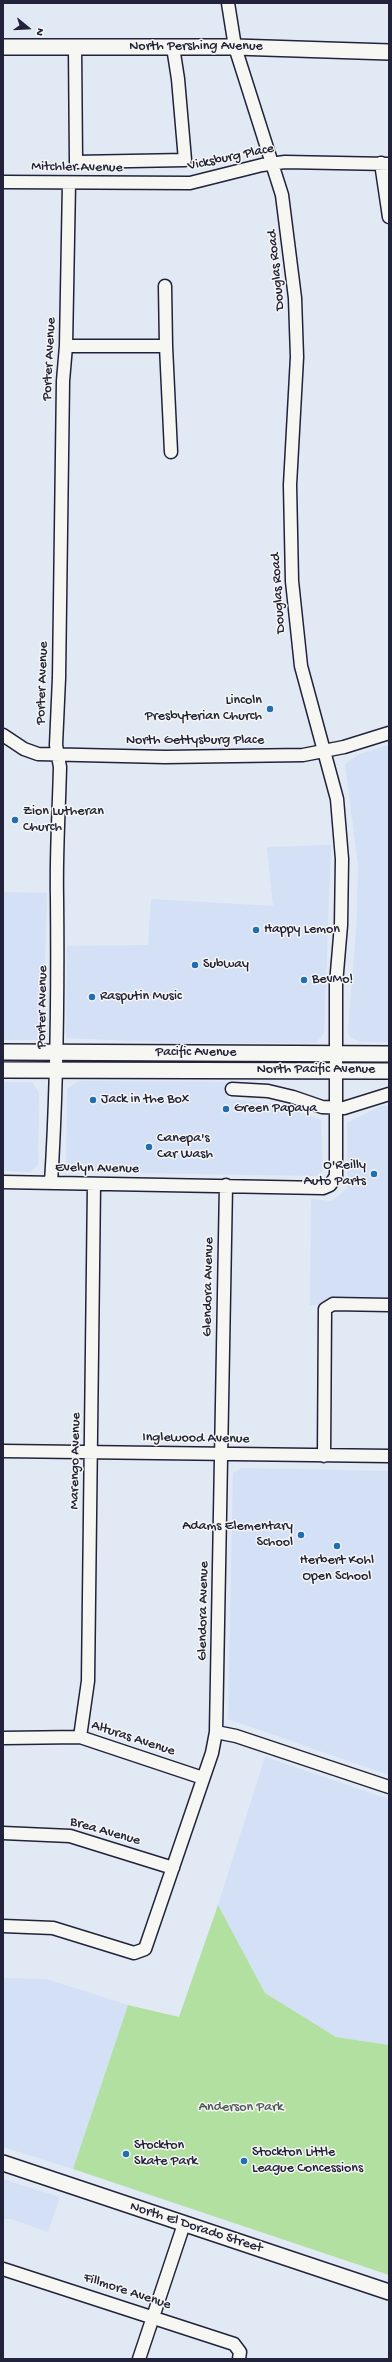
<!DOCTYPE html>
<html>
<head>
<meta charset="utf-8">
<style>
  body { margin:0 }
  #map { position:relative; width:392px; height:2362px; overflow:hidden; background:#e1e9f4; font-family:"Gochi Hand",sans-serif }
  canvas { display:block }
  .frame { position:absolute; inset:0; border:4px solid #22223b; pointer-events:none }
  .north { position:absolute; left:8px; top:8px; width:40px; height:40px; -webkit-text-stroke:3px #f6f6f2; paint-order:stroke; rotate:108deg; font-size:11px; font-weight:700; line-height:16px; text-align:center; color:#22223b }
  .north::after { content:''; display:block; margin:auto; width:14px; height:18px; background:#22223b; clip-path:polygon(50% 0,100% 100%,50% 72%,0 100%) }
</style>
</head>
<body>
<div id="map">
<canvas width="392" height="2362"></canvas>
<div class="frame"></div>
<div class="north">N</div>
</div>
<script>
const c = document.querySelector('canvas').getContext('2d');
c.lineJoin = 'round';
function fillPath(path, color) {
  c.fillStyle = color;
  c.fill(path, 'evenodd');
}
function stroke(path, color, width, dash) {
  c.strokeStyle = color;
  c.lineWidth = width;
  c.lineCap = dash ? 'butt' : 'round';
  c.setLineDash(dash || []);
  c.stroke(path);
}
function label(font, color, halo, rows, align = 'center') {
  c.font = font + ' "Gochi Hand",sans-serif';
  c.lineWidth = 3;
  c.setLineDash([]);
  c.textBaseline = 'middle';
  c.strokeStyle = halo;
  c.fillStyle = color;
  for (const [text, x, y, turn = 0] of rows) {
    c.save();
    c.translate(x, y);
    c.rotate((+turn || 0) * Math.PI / 180);
    c.textAlign = isNaN(turn) ? turn : align;
    if (halo) c.strokeText(text, 0, 0);
    c.fillText(text, 0, 0);
    c.restore();
  }
}
const built = new Path2D(`
  M389 745V1042H361L349 1036 348 1029 357 917 358 864 345 764 359 754Z
  M331 845 324 1033 316 1043H180L66 1038 67 946 148 945 151 899 273 906 267 847Z
  M3 892 47 893 43 1040H3Z
  M78 1081 228 1082V1099L278 1104 321 1120 323 1171 316 1176 71 1172 66 1165 67 1089Z
  M3 1082H32L39 1093 38 1165 30 1172 3 1171Z
  M380 1106H389V1306L310 1305 311 1199 332 1201 347 1188V1123Z
  M241 1468 389 1471V1775L228 1719 233 1473Z
  M265 1757 389 1799V2045L336 2037 265 1993 218 1905Z
  M3 1978 47 1979 128 2005 73 2169 3 2147Z
  M3 2179 60 2197 48 2232 11 2219H3Z`);
const green = new Path2D(`
  M218 1905 265 1993 336 2037 389 2045V2275L73 2169 128 2005 179 2017Z`);
const minor = new Path2D(`
  M75 47 76 162 185 160 178 79 173 47
  M381 163 389 217
  M3 182 190 183 262 165 285 162 389 164
  M165 286 166 346
  M66 346H166L171 452
  M3 735 24 749 38 754 165 757 303 755 344 747 389 733
  M232 1089 268 1091 293 1097 322 1107 344 1108 389 1094
  M3 1182 323 1188 330 1185 336 1176V984L341 925 342 859 337 799 301 666 292 581 290 485 297 357 295 298 282 195 235 47 228 3
  M51 1183C57 1088 58 993 57 897 56 854 59 810 60 767L56 745 59 678 63 381 66 346 69 183
  M3 1451 389 1456
  M324 1456 325 1309 333 1304 389 1305
  M216 1732 236 1736 389 1787
  M80 1737 88 1681 94 1184
  M3 1738 80 1737 203 1778
  M3 1833 70 1836 173 1868
  M3 1926 53 1928 134 1953 145 1949 212 1753 216 1732 226 1185
  M3 2269 234 2344 240 2352 239 2359
  M139 2359 184 2224`);
const major = new Path2D(`
  M3 47H235L389 52
  M3 1052 389 1054
  M3 1070 389 1071
  M3 2163 389 2292`);
const markers = [
  [270,709,4,"#1f6fb2"],
  [15,820,4,"#1f6fb2"],
  [256,930,4,"#1f6fb2"],
  [195,965,4,"#1f6fb2"],
  [304,980,4,"#1f6fb2"],
  [92,997,4,"#1f6fb2"],
  [93,1100,4,"#1f6fb2"],
  [226,1109,4,"#1f6fb2"],
  [149,1147,4,"#1f6fb2"],
  [374,1174,4,"#1f6fb2"],
  [301,1535,4,"#1f6fb2"],
  [337,1546,4,"#1f6fb2"],
  [126,2154,4,"#1f6fb2"],
  [244,2161,4,"#1f6fb2"]
];
const streetNames = [
  ["North Pershing Avenue",196,47],
  ["Vicksburg Place",231,158,-12],
  ["Mitchler Avenue",77,168,1],
  ["Douglas Road",277,270,-96],
  ["Porter Avenue",50,359,-87],
  ["Douglas Road",279,593,-94],
  ["Porter Avenue",43,683,-88],
  ["North Gettysburg Place",195,741],
  ["Porter Avenue",43,1007,-89],
  ["Pacific Avenue",196,1053],
  ["North Pacific Avenue",316,1070],
  ["Evelyn Avenue",97,1169,1],
  ["Glendora Avenue",209,1287,-89],
  ["Inglewood Avenue",196,1439,1],
  ["Marengo Avenue",76,1461,-89],
  ["Glendora Avenue",204,1611,-89],
  ["Alturas Avenue",133,1739,18],
  ["Brea Avenue",105,1832,16],
  ["North El Dorado Street",196,2228,18],
  ["Fillmore Avenue",127,2292,18]
];
const poiNames = [
  ["Lincoln",262,701,"right"],
  ["Presbyterian Church",262,717,"right"],
  ["Zion Lutheran",23,812],
  ["Church",23,828],
  ["Happy Lemon",264,930],
  ["Subway",203,965],
  ["BevMo!",312,980],
  ["Rasputin Music",100,997],
  ["Jack in the Box",101,1100],
  ["Green Papaya",234,1109],
  ["Canepa's",157,1139],
  ["Car Wash",157,1155],
  ["O'Reilly",366,1166,"right"],
  ["Auto Parts",366,1182,"right"],
  ["Adams Elementary",293,1527,"right"],
  ["School",293,1543,"right"],
  ["Herbert Kohl",337,1561,"center"],
  ["Open School",337,1577,"center"],
  ["Stockton",134,2146],
  ["Skate Park",134,2162],
  ["Stockton Little",252,2153],
  ["League Concessions",252,2169]
];
const parkNames = [
  ["Anderson Park",241,2108]
];
fillPath(built, '#d3e0f5');
fillPath(green, '#b1e0a0');
stroke(minor, '#22223b', 15);
stroke(major, '#22223b', 18);
stroke(minor, '#f6f6f2', 12);
stroke(major, '#f6f6f2', 15);
for (const [x, y, r, color] of markers) {
  const dot = new Path2D();
  dot.arc(x, y, r, 0, 2 * Math.PI);
  c.fillStyle = color;
  c.fill(dot);
  stroke(dot, '#f6f6f2', 1.5);
}
label('14px', '#22223b', '#f6f6f2', streetNames);
label('14px', '#22223b', '#f6f6f2', poiNames, 'left');
label('14px', '#4d5b59', '#f6f6f2', parkNames);
</script>
</body>
</html>
